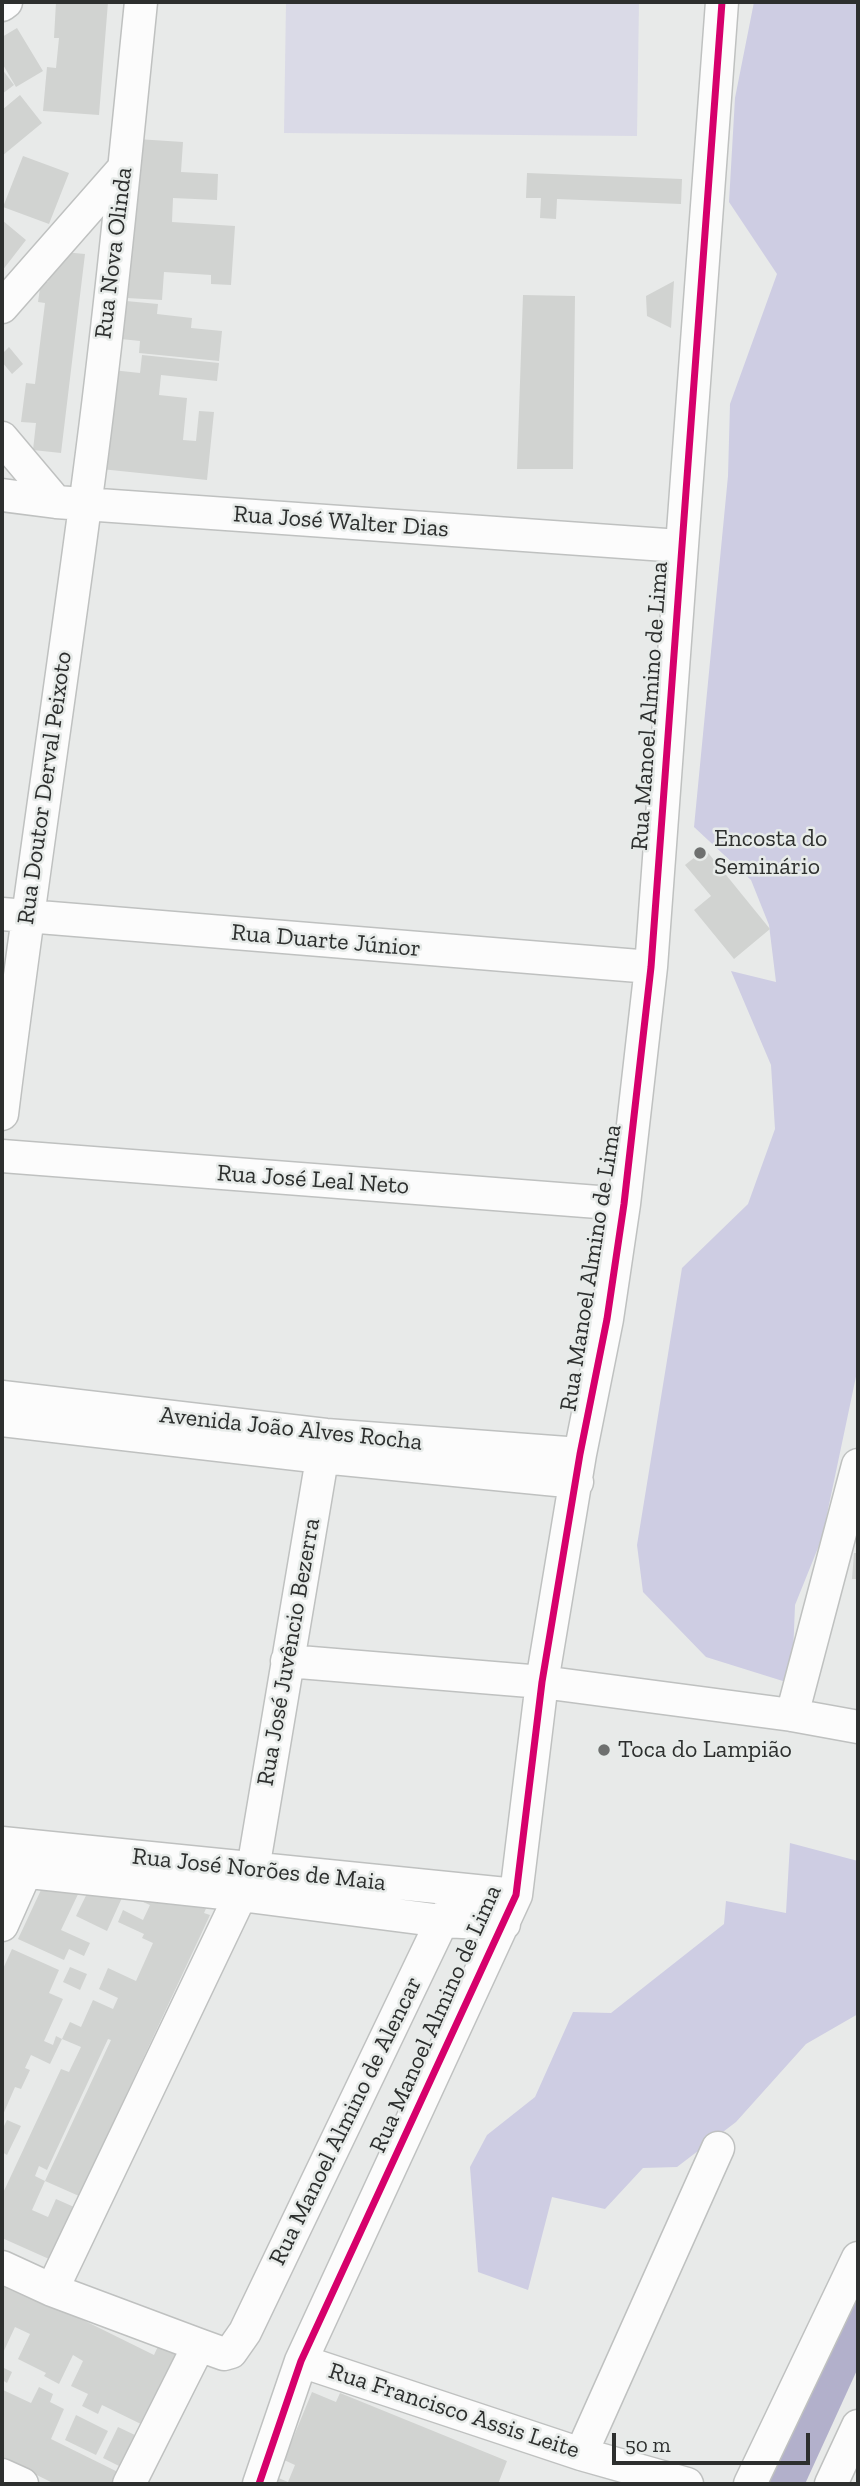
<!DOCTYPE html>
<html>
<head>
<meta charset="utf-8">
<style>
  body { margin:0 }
  #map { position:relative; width:860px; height:2486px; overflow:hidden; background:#e8eae9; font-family:"Zilla Slab",serif }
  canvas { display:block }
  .frame { position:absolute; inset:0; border:4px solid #2d2f2e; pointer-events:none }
  .scale { position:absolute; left:612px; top:2433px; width:198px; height:32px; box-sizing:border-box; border:4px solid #2d2f2e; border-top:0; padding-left:9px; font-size:21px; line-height:24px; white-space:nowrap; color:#2d2f2e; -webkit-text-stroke:5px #e7ebe9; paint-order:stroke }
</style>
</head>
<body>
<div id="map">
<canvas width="860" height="2486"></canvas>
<div class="frame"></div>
<div class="scale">50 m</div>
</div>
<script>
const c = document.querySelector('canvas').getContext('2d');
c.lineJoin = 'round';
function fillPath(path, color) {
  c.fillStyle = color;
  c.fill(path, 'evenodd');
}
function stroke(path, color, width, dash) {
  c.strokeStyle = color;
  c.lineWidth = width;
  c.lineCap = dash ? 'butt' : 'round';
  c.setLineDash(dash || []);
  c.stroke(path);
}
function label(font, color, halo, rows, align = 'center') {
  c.font = font + ' "Zilla Slab",serif';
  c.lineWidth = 5;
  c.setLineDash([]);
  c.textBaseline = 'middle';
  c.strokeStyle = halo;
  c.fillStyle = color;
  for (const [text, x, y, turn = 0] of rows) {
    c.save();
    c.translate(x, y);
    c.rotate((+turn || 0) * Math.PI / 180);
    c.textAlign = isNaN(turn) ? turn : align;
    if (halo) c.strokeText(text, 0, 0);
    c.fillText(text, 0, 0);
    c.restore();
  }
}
const green = new Path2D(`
  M286 2H639L637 136 284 133Z`);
const forest = new Path2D(`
  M754 2H858V1367L822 1538 795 1605 793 1655 786 1682 706 1657 643 1592 637 1545 682 1268 748 1204 775 1129 771 1065 731 971 776 982 769 925 751 880 694 827 728 476 730 404 777 274 729 202 735 98Z
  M790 1843 858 1861V2014L806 2044 736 2122 677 2167 643 2168 605 2209 552 2197 528 2290 478 2272 470 2167 487 2135 535 2097 573 2012 611 2013 724 1924 726 1901 786 1913Z`);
const water = new Path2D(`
  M858 2277V2368L805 2484H766Z`);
const building = new Path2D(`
  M56 2H108L99 115 43 111 47 67 56 68 59 38H54Z
  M17 28 43 71 16 87 2 63V37Z
  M2 69 14 85 2 94Z
  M20 95 42 123 2 156V110Z
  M137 139 183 142 181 172 218 174 217 200 173 198 172 222 235 226 231 285 211 284V275L164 272 162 300 127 298Z
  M23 156 69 173 49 224 3 207Z
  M527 173 682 179 681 204 557 199 556 219 540 218 541 198H526Z
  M2 220 26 240 2 271Z
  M53 251 85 254 61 453 33 450 36 423 21 422 26 383 35 384 45 303 38 302 41 281 48 282Z
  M674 281 671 328 647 316 646 296Z
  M523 295 575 296 573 469H517Z
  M126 301 158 304 157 314 192 318 191 328 222 331 219 361 139 353 140 341 121 339Z
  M9 347 23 364 12 374 2 362V354Z
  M142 355 219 363 217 381 161 375 159 395 187 398 183 440 196 441 199 411 214 412 207 480 101 469 112 370 140 373Z
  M705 849 770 929 734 959 694 910 711 896 685 865Z
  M854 1553H858V1579H852Z
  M48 1875 80 1890 61 1930 90 1943 84 1956 69 1949 64 1960 18 1939Z
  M96 1875 126 1889 107 1931 76 1916Z
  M129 1896 211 1898 204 1913 210 1915 79 2196 45 2181 111 2040 108 2039 47 2170 39 2166 35 2176 45 2181 32 2210 48 2217 56 2199 74 2207 49 2259 2 2238V2195L61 2069 69 2072 81 2047 62 2039 70 2022 81 2027 93 2000 113 2009 118 1998 99 1989 108 1968 136 1981 153 1943 142 1938 144 1934 118 1922 123 1910 143 1920 150 1905Z
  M12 1949 59 1970 49 1993 63 1999 44 2041 53 2045 56 2036 62 2039 50 2064 31 2055 25 2068 30 2070 21 2089 15 2087 2 2117V1971Z
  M70 1967 87 1974 80 1990 63 1982Z
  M7 2120 21 2126 7 2155 2 2152V2130Z
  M2 2280 154 2355 160 2342 179 2352 143 2425 102 2405 98 2414 82 2406 88 2394 71 2386 83 2361 73 2355 59 2384 44 2376 46 2373 18 2359 30 2334 15 2327 2 2355Z
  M2 2367 12 2372 7 2383 2 2380Z
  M39 2387 53 2394 50 2402 64 2409 51 2439 126 2476 122 2484H55L2 2458 3 2390 31 2403Z
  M312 2392 336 2402 340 2393 507 2461 498 2484H273L276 2477 288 2482 295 2465 284 2460Z
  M76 2415 108 2431 96 2455 65 2440Z
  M118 2427 137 2436 121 2467 103 2458Z`);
const street = new Path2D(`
  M2 5 6 2
  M2 307 124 168
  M2 438 56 502
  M2 495 56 502 680 546
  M2 914 651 967
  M2 1114C27 911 58 709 85 506 108 338 124 170 141 2
  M2 1156 624 1204
  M2 1397 326 1435 580 1454
  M2 1420 322 1457 577 1482
  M287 1661 542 1682 792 1715 858 1727
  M792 1715 858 1465
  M2 1843 516 1895
  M2 1869 242 1895 442 1921 504 1924
  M2 1925 26 1871
  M2 2267 52 2290 199 2345 224 2354 231 2352 245 2332 442 1921 464 1891
  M52 2290 253 1869 326 1435
  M301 2361 581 2454 687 2484
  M581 2454 718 2148
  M2 2475 22 2484
  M129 2484 199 2345
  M259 2484 301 2361 516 1895 542 1682 580 1454 607 1319 624 1204 651 967 722 2
  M750 2484 858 2258
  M831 2484 858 2426`);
const cycleway = new Path2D(`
  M259 2484 301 2361 516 1895 542 1682 580 1454 607 1319 624 1204 651 967 722 2`);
const markers = [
  [700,853,7,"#6e706f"],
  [604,1750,7,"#6e706f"]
];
const streetNames = [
  ["Rua Nova Olinda",114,253,-83],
  ["Rua José Walter Dias",341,522,4],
  ["Rua Manoel Almino de Lima",650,706,-86],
  ["Rua Doutor Derval Peixoto",45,788,-82],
  ["Rua Duarte Júnior",326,941,5],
  ["Rua José Leal Neto",313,1180,4],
  ["Rua Manoel Almino de Lima",591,1268,-81],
  ["Avenida João Alves Rocha",291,1429,6],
  ["Rua José Juvêncio Bezerra",289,1652,-80],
  ["Rua José Norões de Maia",259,1870,6],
  ["Rua Manoel Almino de Lima",436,2019,-66],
  ["Rua Manoel Almino de Alencar",346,2121,-64],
  ["Rua Francisco Assis Leite",454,2411,18]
];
const poiNames = [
  ["Encosta do",714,839],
  ["Seminário",714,867],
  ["Toca do Lampião",618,1750]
];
fillPath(green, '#dadae7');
fillPath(forest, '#cecde3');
fillPath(water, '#b2b0cb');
fillPath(building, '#d1d3d1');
stroke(street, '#bfc1c0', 35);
stroke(street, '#fcfcfc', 32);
stroke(cycleway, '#d6006c', 7);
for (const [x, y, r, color] of markers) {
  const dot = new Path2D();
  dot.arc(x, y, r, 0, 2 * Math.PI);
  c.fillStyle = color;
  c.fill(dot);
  stroke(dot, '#e7ebe9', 2.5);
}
label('24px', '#2d2f2e', '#e7ebe9', streetNames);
label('24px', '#2d2f2e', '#e7ebe9', poiNames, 'left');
</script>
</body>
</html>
